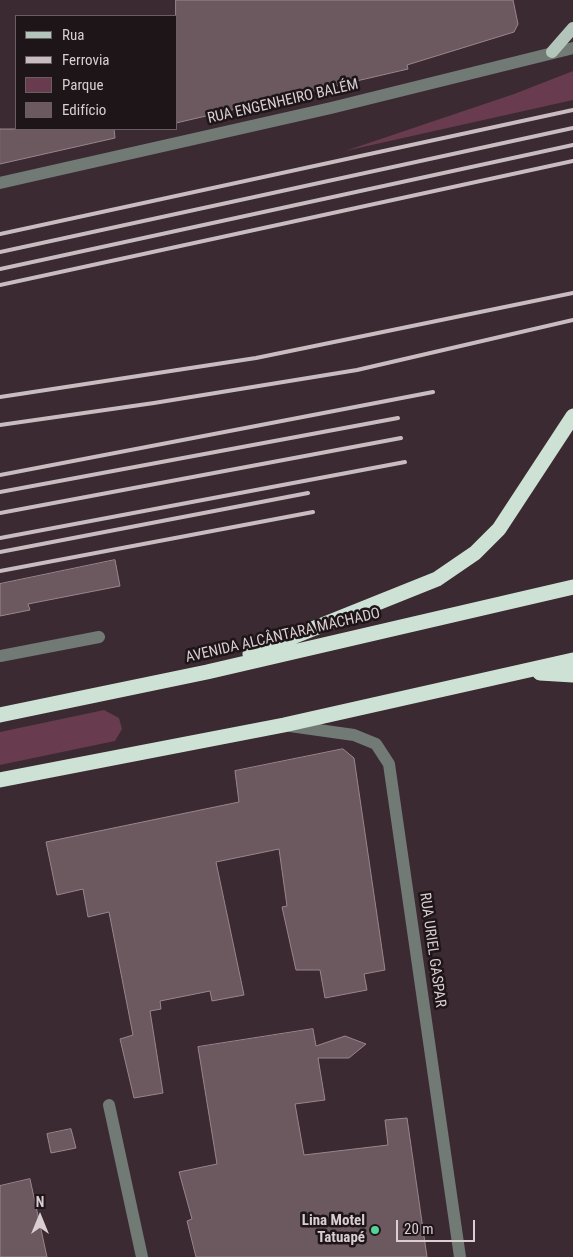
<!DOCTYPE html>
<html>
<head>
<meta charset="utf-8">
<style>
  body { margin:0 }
  #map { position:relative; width:573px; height:1257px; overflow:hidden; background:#3b2a31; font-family:"Roboto Condensed",sans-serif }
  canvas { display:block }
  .legend { position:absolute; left:15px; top:15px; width:162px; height:115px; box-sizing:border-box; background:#1d1518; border:1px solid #695f62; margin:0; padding:6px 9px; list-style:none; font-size:15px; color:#daced2 }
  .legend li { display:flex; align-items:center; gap:10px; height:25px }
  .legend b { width:25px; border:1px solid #695f62 }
  .north { position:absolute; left:15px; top:1192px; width:50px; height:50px; -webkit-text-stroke:4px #1d1518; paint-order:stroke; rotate:0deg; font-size:14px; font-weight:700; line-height:20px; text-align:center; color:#daced2 }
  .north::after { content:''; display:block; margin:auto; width:18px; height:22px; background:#daced2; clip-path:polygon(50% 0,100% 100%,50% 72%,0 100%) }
  .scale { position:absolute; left:396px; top:1220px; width:79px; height:22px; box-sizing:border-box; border:2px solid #daced2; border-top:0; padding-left:6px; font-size:15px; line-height:18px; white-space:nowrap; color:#daced2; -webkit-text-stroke:4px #1d1518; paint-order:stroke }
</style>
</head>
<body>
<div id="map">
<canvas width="573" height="1257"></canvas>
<ul class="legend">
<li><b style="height:6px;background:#b3c5ba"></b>Rua</li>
<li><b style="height:6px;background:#c8bcc0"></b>Ferrovia</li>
<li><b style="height:14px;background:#683b4e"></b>Parque</li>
<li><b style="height:14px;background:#6c585f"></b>Edifício</li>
</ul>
<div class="north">N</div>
<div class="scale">20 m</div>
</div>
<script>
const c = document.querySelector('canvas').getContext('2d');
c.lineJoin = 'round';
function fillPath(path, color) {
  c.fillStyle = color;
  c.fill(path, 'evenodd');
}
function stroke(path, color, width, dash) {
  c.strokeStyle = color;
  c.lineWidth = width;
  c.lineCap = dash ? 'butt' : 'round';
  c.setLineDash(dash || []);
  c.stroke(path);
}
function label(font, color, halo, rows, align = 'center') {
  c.font = font + ' "Roboto Condensed",sans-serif';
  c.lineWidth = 5;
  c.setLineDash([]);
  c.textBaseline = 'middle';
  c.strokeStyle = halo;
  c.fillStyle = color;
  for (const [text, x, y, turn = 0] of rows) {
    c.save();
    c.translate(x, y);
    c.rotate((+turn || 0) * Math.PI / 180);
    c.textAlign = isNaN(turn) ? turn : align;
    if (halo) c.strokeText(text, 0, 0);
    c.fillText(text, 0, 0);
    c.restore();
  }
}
const green = new Path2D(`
  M573 71V100L345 151 514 94Z
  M104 710 119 718 122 729 115 741 0 765V732Z`);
const building = new Path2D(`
  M176 0H513L518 24 514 32 407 65 408 69 176 123Z
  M0 129H114L115 138 0 164Z
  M115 560 120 586 28 604 30 610 0 616V584Z
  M343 749 354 758 385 970 364 974 367 990 325 998 320 970H296L282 907 287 906 279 849 216 862 244 995 212 1001 210 991 160 1001 161 1009 150 1011 163 1093 134 1098 120 1039 133 1035 109 912 88 917 83 889 57 895 46 842 239 802 235 771Z
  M313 1029 316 1046 345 1036 366 1044 349 1058H318L325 1100 295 1104 304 1155 388 1145 385 1120 407 1118 427 1257H196L187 1221 192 1219 179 1172 217 1164 198 1047Z
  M71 1129 76 1148 51 1153 47 1134Z
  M30 1179 47 1257H0V1186Z`);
const minor = new Path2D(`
  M0 183 331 108 573 48
  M0 656 99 637
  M290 726 354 735 376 744 389 764 460 1257
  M109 1105 142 1257`);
const major = new Path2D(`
  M552 52 573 28`);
const highway = new Path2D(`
  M250 654 437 579 475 553 499 529 573 416
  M540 673 573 675
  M0 715 207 672 573 587
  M0 780 284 725 573 660`);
const rail = new Path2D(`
  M0 234 573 110
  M0 252 573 128
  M0 269 573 145
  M0 285 573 161
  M0 397 256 358 573 293
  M0 425 154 403 357 370 573 320
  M0 475 433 392
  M0 492 398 418
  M0 513 401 438
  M0 538 405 462
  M0 552 308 493
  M0 571 313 512`);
const markers = [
  [375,1230,5,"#54d396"]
];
const streetNames = [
  ["RUA ENGENHEIRO BALÉM",283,102,-13],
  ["AVENIDA ALCÂNTARA MACHADO",283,636,-13],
  ["RUA URIEL GASPAR",432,950,82]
];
const poiNames = [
  ["Lina Motel",365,1221],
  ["Tatuapé",365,1238]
];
fillPath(green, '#683b4e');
fillPath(building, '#6c585f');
stroke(building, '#9a858d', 1);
stroke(minor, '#727a75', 12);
stroke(major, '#b3c5ba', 12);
stroke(highway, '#cde2d5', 15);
stroke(rail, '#c8bcc0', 4);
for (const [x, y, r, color] of markers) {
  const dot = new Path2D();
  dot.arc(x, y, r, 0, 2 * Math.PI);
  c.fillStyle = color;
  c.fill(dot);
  stroke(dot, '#1d1518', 2);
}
label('15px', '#daced2', '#1d1518', streetNames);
label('bold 15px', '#daced2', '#1d1518', poiNames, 'right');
</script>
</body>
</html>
